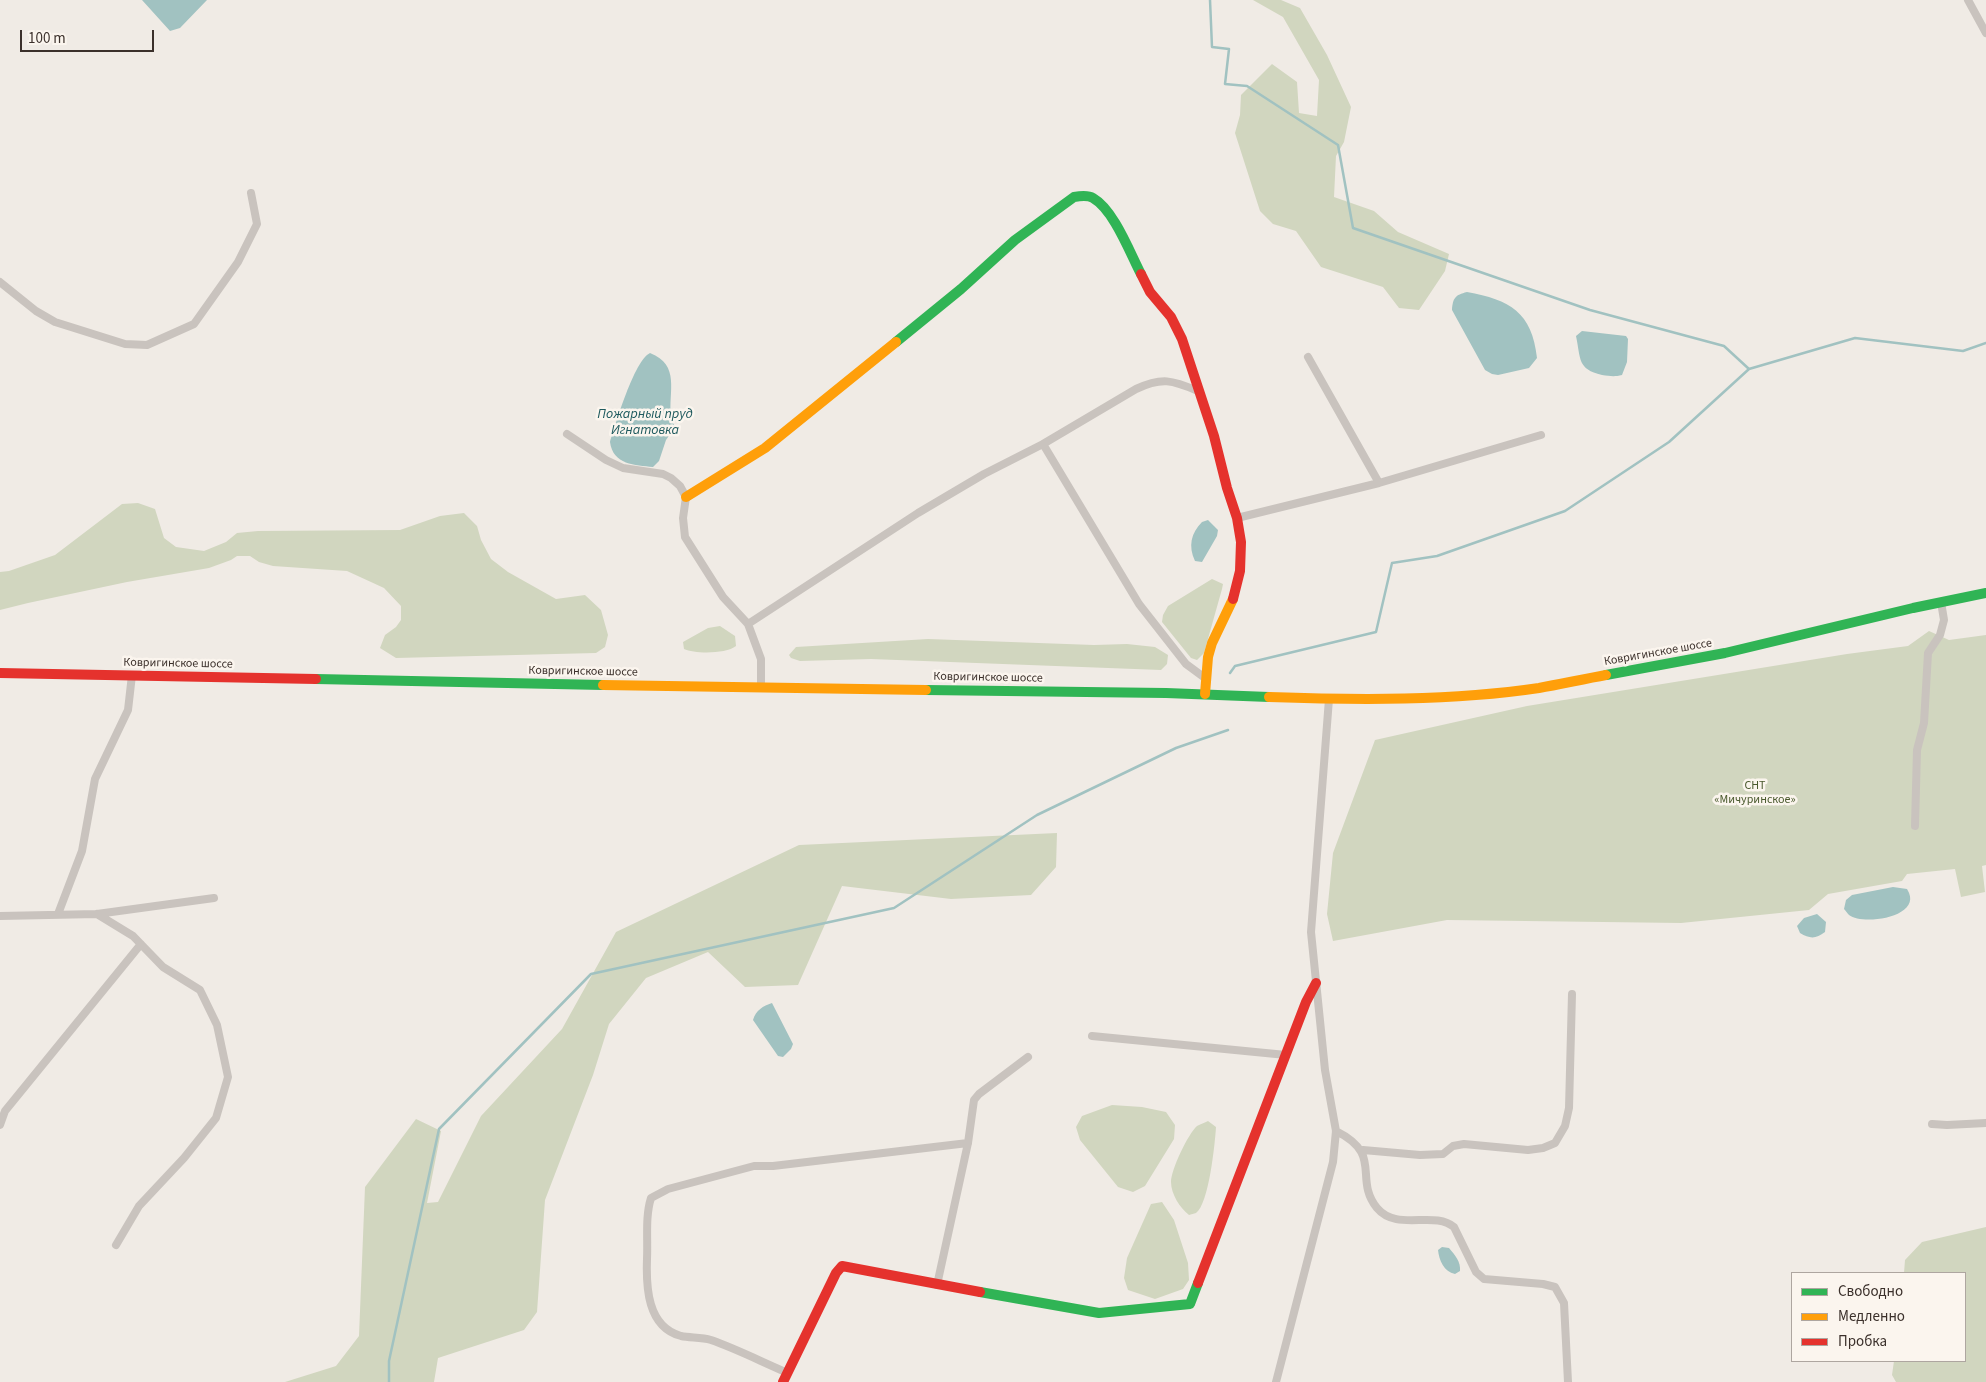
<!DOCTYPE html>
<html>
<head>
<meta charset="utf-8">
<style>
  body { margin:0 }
  #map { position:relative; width:1986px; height:1382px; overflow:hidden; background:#f0ebe5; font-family:"Source Sans 3",sans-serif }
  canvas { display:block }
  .legend { position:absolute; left:1791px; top:1272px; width:175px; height:90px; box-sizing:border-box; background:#fbf5ee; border:1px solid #aea6a0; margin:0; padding:6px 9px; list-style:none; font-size:15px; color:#3b302b }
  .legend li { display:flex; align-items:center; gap:10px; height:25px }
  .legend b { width:25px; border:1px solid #aea6a0 }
  .scale { position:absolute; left:20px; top:30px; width:134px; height:22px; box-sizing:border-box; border:2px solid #3b302b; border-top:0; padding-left:6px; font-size:15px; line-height:18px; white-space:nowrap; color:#3b302b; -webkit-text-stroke:4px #fbf5ee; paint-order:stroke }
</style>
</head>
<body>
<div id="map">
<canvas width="1986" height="1382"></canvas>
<ul class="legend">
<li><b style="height:6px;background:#30b455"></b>Свободно</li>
<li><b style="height:6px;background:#ff9f0a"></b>Медленно</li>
<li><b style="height:6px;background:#e5322d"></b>Пробка</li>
</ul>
<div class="scale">100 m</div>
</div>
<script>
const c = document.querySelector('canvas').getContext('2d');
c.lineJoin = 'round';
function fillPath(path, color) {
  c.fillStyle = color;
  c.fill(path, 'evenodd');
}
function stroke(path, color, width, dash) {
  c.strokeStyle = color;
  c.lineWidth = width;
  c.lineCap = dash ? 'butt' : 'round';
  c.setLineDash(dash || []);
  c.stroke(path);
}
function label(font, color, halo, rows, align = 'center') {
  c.font = font + ' "Source Sans 3",sans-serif';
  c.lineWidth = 5;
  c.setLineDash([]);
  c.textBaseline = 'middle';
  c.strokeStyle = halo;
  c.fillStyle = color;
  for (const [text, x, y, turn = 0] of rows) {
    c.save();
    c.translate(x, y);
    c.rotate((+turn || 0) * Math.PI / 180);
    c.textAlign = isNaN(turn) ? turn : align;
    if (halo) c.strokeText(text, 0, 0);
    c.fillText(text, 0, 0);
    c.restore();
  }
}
const green = new Path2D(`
  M1253 0H1281L1300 8 1327 55 1351 107 1344 142 1336 156 1334 197 1374 211 1398 232 1449 254 1445 271 1419 310 1399 308 1383 287 1321 267 1296 231 1273 224 1260 211 1235 133 1240 115 1241 95 1272 64 1297 82 1299 113 1317 116 1319 80 1283 17Z
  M138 503 155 509 164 538 176 547 204 551 226 542 237 533 258 531 400 530 440 516 464 513 477 526 481 540 491 559 508 572 556 599 585 595 601 610 608 635 605 647 596 653 396 658 380 648 385 635 396 627 401 620V606L384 588 347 571 273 566 259 562 250 556H237L231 560 209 568 127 582 28 603 0 610V572L9 571 55 555 122 504Z
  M1212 579 1223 584 1222 589 1204 653 1197 660 1191 658 1162 622 1163 615 1168 606Z
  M720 626 735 636 736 646C726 654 695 654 684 649L683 642 708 628Z
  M1929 631 1949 640 1986 635V865L1982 866 1985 892 1961 897 1955 869 1907 874 1902 881 1828 894 1809 910 1681 923 1447 920 1333 941 1327 914 1333 853 1375 740 1527 706 1847 654 1908 646Z
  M928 639 1094 645 1127 644 1155 647 1168 655 1167 664 1161 670 871 659 800 661 791 658 789 655 796 647Z
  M1057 833 1056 867 1031 895 951 899 842 886 798 985 745 987 708 952 646 978 609 1024 593 1075 545 1200 537 1312 524 1330 438 1358 434 1382H285L336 1366 359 1336 365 1187 416 1119 441 1131 427 1203 438 1202 481 1116 562 1029 616 932 799 845Z
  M1112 1105 1142 1107 1166 1112 1175 1125 1174 1139 1145 1186 1133 1192 1118 1187 1080 1140 1076 1127 1082 1116Z
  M1208 1121 1216 1127C1215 1143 1209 1204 1196 1213 1194 1214 1191 1214 1189 1215 1180 1208 1171 1194 1171 1182 1171 1170 1188 1134 1197 1126 1200 1124 1205 1123 1208 1121Z
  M1162 1202 1174 1220 1188 1263 1189 1280 1183 1289 1155 1299 1128 1290 1124 1278 1127 1258 1151 1204Z
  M1986 1227V1382H1896L1892 1375 1894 1361H1965V1273H1904L1905 1260 1922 1242Z`);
const water = new Path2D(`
  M142 0H207L180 28 170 31Z
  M1467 292C1510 300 1532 312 1537 358L1529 368 1498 375 1492 374 1485 370 1452 310C1453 298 1455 295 1467 292Z
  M1582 331 1626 336 1628 339 1627 362 1622 375C1614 377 1610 376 1602 375 1577 369 1581 359 1576 336Z
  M650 353C681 365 668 392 671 416 671 420 674 424 675 427L666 440 659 461 653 467C635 465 613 465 610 442 616 423 634 361 650 353Z
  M1208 520 1218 530 1217 536 1202 562 1195 561C1188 546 1191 533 1202 522Z
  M1893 887 1907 889C1925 917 1863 926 1849 915 1847 913 1846 911 1844 909L1846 900 1852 895Z
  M1817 914 1826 922 1825 932C1816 939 1810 939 1800 933L1797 926 1804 918Z
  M772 1003 793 1044 791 1049 783 1057 778 1056 753 1020C756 1010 763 1006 772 1003Z
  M1442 1247 1449 1248C1455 1255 1461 1262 1460 1271L1455 1274C1444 1272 1439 1260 1438 1250Z`);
const stream = new Path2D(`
  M1210 0 1212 47 1229 49 1225 84 1247 86 1338 145 1353 228 1590 310 1724 346 1749 369 1855 338 1963 351 1986 343
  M1230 673 1235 666 1376 632 1392 563 1437 556 1565 511 1669 442 1749 369
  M389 1382V1361L439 1129 591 974 894 908 1037 815 1176 748 1228 730`);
const street = new Path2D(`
  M1968 0 1986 33
  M0 282 36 311 55 322 125 344 147 345 194 324 238 262 257 224 251 193
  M1308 357 1379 483
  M567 434 606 460 623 468 663 474 671 478 680 486 686 497 683 518 685 537 723 597 748 624 761 659V688
  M1043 444 1139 604 1186 664 1205 678
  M1237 518 1379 483 1541 435
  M748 624 918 513 984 474 1043 444 1136 389C1162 377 1172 380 1198 391
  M1915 826 1917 750 1924 723 1928 653 1940 635 1944 620 1941 602
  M58 914 82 851 95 779 128 710 132 675
  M97 914 133 936 163 967 200 990 217 1025 228 1077 216 1118 184 1158 139 1206 116 1245
  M0 916 97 914 214 898
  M1092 1036 1286 1055
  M1932 1124 1947 1125 1986 1123
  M0 1125 5 1111 141 944
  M1336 1131C1384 1155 1353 1178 1377 1208 1397 1232 1434 1210 1454 1227L1476 1272 1484 1279 1543 1284 1555 1287 1564 1303 1568 1382
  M1363 1150 1420 1155 1443 1154 1453 1146 1464 1144 1528 1150 1543 1148 1555 1143 1565 1126 1569 1108 1572 994
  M937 1285 968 1143 974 1100 979 1094 1028 1057
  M788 1373C762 1362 737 1349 711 1340 701 1337 690 1338 681 1336 647 1327 646 1286 647 1259 648 1239 645 1217 651 1198L668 1189 754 1166H773L968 1143
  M1276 1382 1333 1162 1336 1131 1325 1070 1311 932 1329 699`);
const fast = new Path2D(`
  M896 342 961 289 1015 240 1074 197C1080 196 1088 195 1093 198 1114 210 1130 253 1141 274
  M1606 675 1725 653 1913 608 1986 593
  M316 679 603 685
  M926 690 1166 693 1269 697
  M980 1292 1099 1313 1190 1304 1198 1283`);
const slow = new Path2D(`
  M686 497 765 448 896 342
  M603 685 926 690
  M1205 694 1208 657 1212 643 1233 599
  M1269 697C1357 700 1452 701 1539 688 1561 684 1584 679 1606 675`);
const jam = new Path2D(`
  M1141 274 1150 292 1171 317 1182 339 1214 436 1227 488 1237 518 1241 542 1240 571 1233 599
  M0 673 316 679
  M1198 1283 1306 1002 1316 983
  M783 1382 836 1273 842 1266 980 1292`);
const streetNames = [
  ["Ковригинское шоссе",1658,653,-10],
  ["Ковригинское шоссе",178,664,1],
  ["Ковригинское шоссе",583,672,1],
  ["Ковригинское шоссе",988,678,1]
];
const parkNames = [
  ["СНТ",1755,786],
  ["«Мичуринское»",1755,800]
];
const waterNames = [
  ["Пожарный пруд",645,415],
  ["Игнатовка",645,431]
];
fillPath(green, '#d1d6bf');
fillPath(water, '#a1c2c1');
stroke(stream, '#a1c2c1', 2.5);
stroke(street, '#c9c3be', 8);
stroke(fast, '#30b455', 10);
stroke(slow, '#ff9f0a', 10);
stroke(jam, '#e5322d', 10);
label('12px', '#3b302b', '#fbf5ee', streetNames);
label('12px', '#4a5a2e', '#fbf5ee', parkNames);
label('italic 14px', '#1f5a5e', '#fbf5ee', waterNames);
</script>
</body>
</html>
